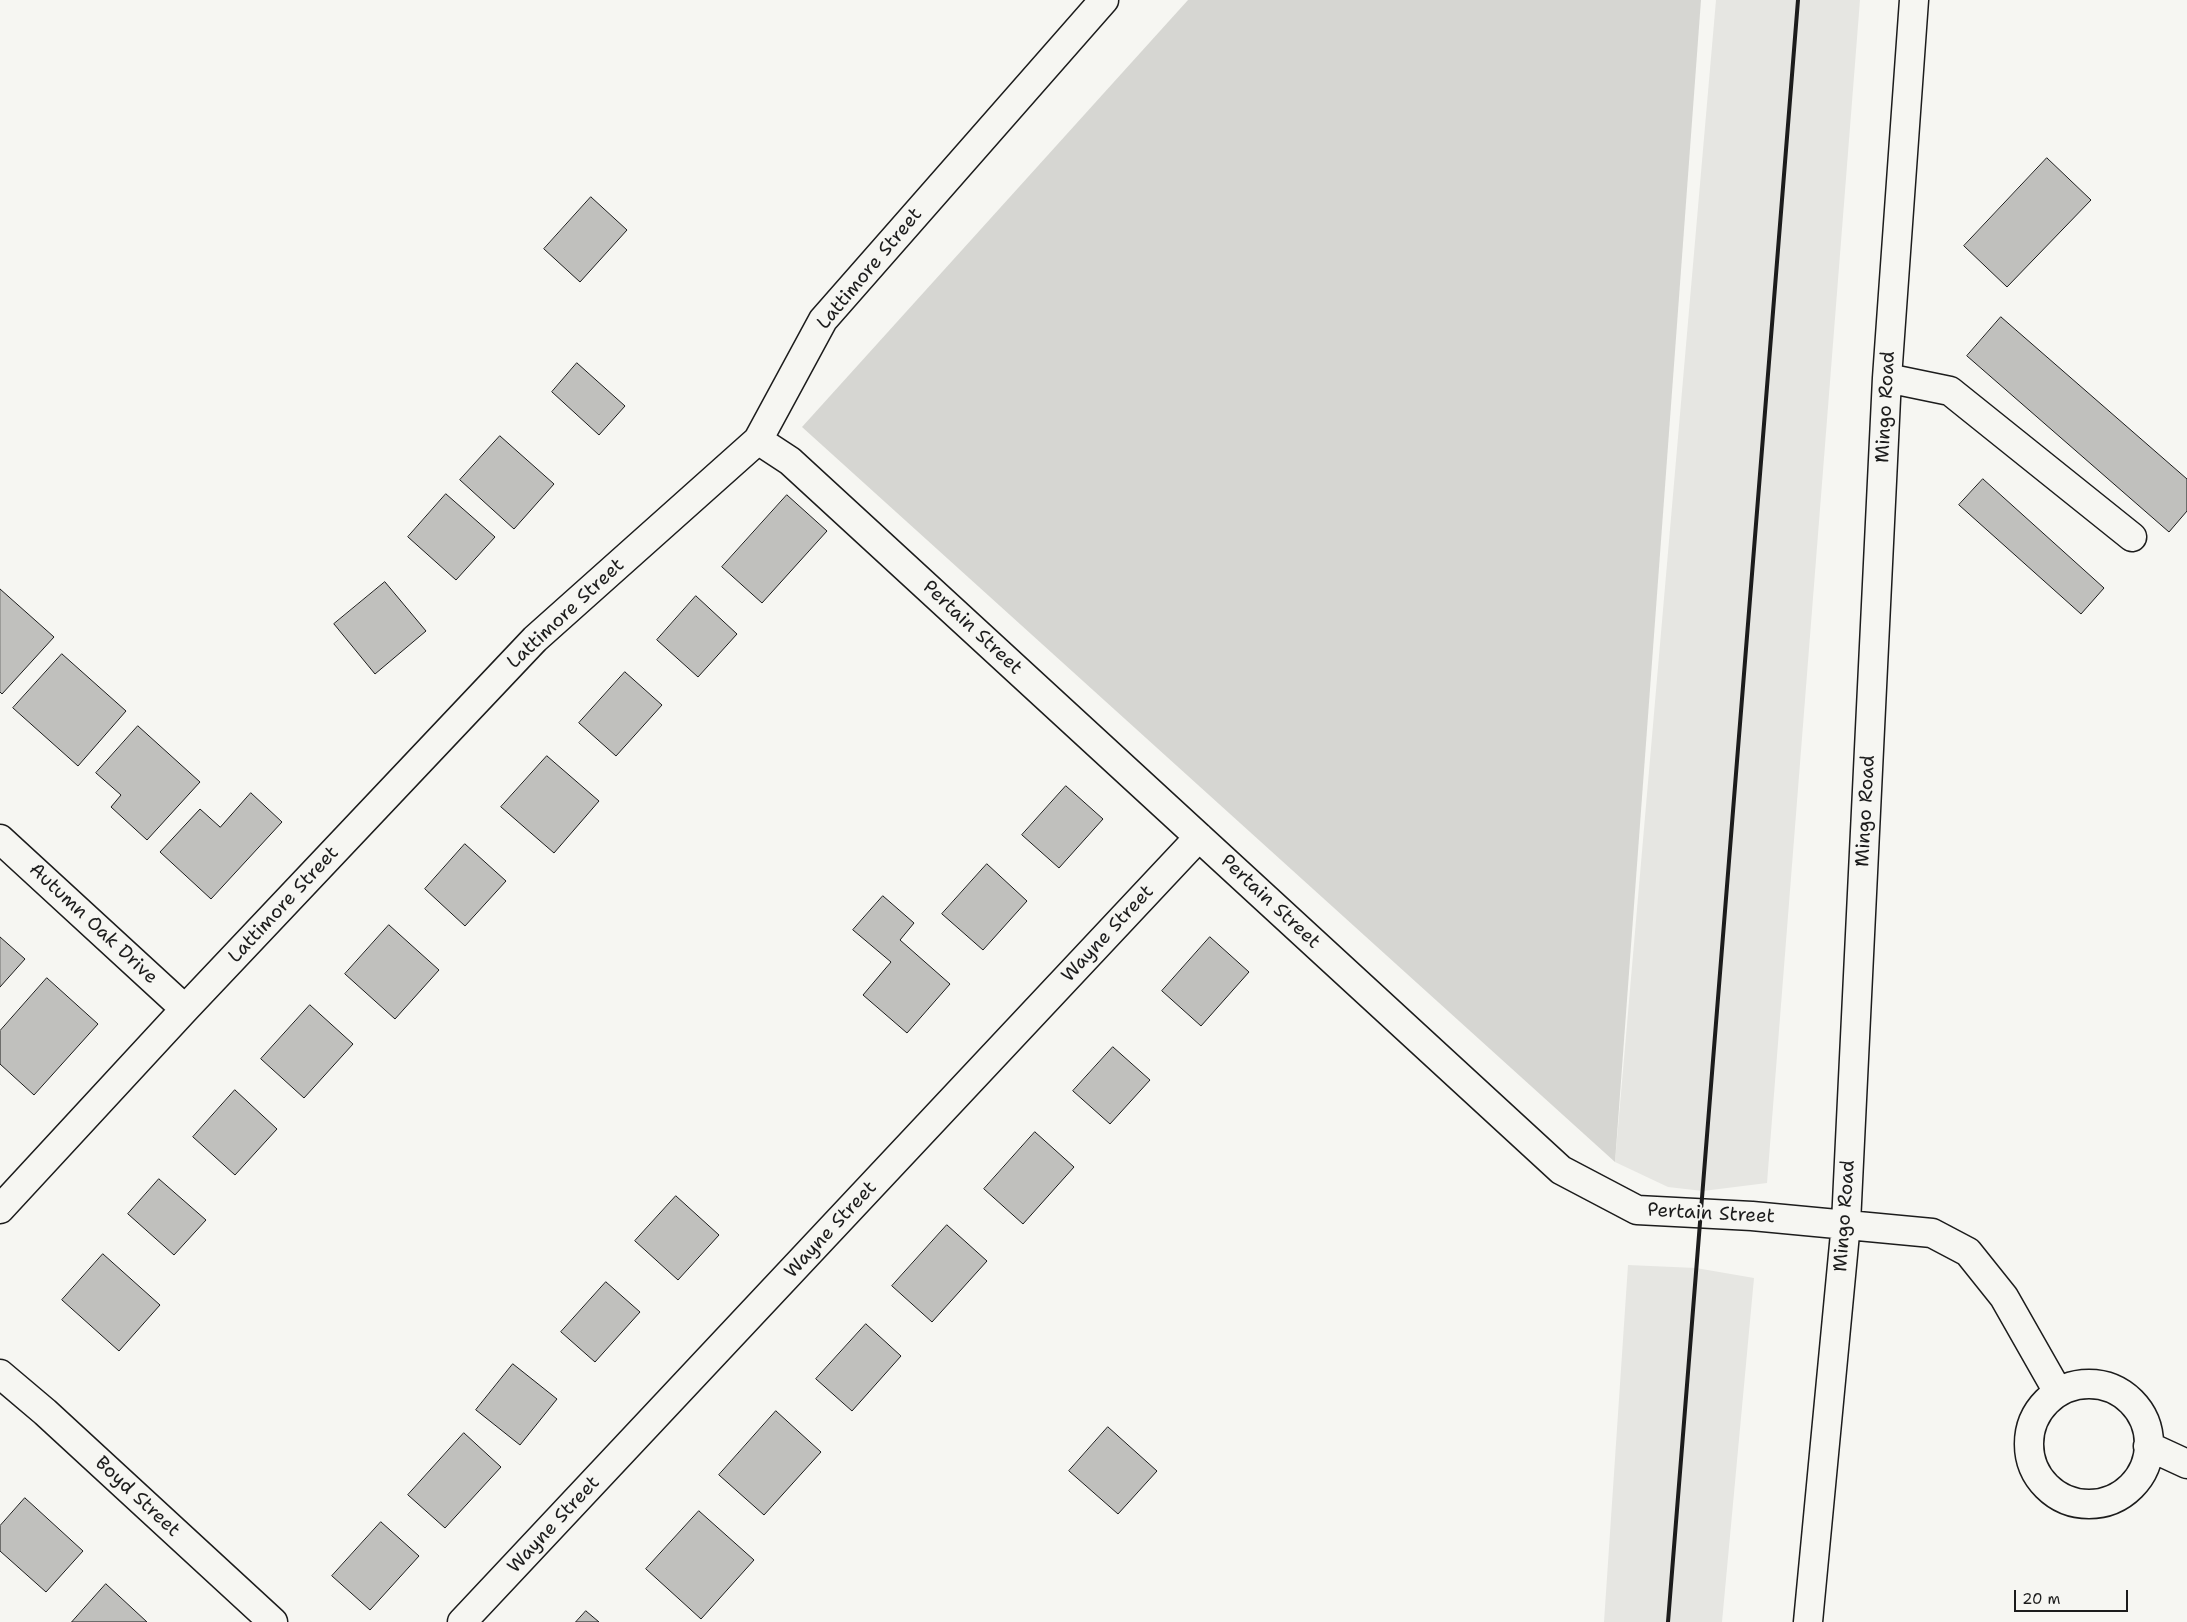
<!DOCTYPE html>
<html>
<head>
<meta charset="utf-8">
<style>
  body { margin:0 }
  #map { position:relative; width:2187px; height:1622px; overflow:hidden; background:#f6f6f2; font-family:"Shantell Sans",sans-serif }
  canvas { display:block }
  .scale { position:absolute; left:2014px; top:1590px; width:114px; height:22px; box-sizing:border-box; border:2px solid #1c1c1c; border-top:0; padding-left:6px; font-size:15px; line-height:18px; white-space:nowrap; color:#1c1c1c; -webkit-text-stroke:4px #f6f6f2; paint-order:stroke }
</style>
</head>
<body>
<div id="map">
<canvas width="2187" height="1622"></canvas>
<div class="scale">20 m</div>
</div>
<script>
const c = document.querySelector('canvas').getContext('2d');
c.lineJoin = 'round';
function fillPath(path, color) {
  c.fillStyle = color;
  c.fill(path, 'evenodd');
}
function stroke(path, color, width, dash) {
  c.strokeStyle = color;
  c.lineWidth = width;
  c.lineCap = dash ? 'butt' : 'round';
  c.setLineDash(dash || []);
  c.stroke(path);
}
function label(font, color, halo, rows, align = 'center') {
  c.font = font + ' "Shantell Sans",sans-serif';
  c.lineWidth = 4;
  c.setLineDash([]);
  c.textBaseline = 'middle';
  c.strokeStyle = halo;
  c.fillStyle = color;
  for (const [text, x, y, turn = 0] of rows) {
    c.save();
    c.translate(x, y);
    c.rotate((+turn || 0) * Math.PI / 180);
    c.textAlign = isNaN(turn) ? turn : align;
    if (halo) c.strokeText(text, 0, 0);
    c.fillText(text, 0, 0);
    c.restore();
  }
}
const built = new Path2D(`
  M1716 0H1860L1767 1183 1703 1191 1668 1187 1615 1162Z
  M1628 1265 1696 1268 1754 1278 1722 1622H1604Z`);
const green = new Path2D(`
  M1188 0H1701L1615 1162 802 427Z`);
const building = new Path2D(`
  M2047 158 2091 200 2007 287 1964 246Z
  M591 197 627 230 580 282 544 249Z
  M2001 317 2187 479V511L2169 532 1967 356Z
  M577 363 625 406 599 435 552 392Z
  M500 436 554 484 514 529 460 480Z
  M1983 479 2104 588 2081 614 1959 505Z
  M446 494 495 537 456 580 408 537Z
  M787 495 827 531 762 603 722 567Z
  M385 582 426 631 375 674 334 624Z
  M0 589 54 637 2 694 0 692Z
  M696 596 737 634 698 677 657 640Z
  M62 654 126 711 78 766 13 708Z
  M625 672 662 705 616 756 579 723Z
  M138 726 200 782 147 840 111 807 121 795 96 773Z
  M547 756 599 801 554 853 501 807Z
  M1066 786 1103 819 1059 868 1022 835Z
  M251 793 282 822 211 899 160 852 200 809 220 827Z
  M465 844 506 881 465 926 425 889Z
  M987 864 1027 901 983 950 942 914Z
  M883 896 914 923 900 940 950 984 907 1033 863 995 891 962 853 930Z
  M389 925 439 970 395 1019 345 974Z
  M0 937 25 959 0 987Z
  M1210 937 1249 972 1201 1026 1162 991Z
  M47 978 98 1024 34 1095 0 1064V1031Z
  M310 1005 353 1044 304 1098 261 1059Z
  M1113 1047 1150 1080 1110 1124 1073 1091Z
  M235 1090 277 1129 235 1175 193 1137Z
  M1035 1132 1074 1167 1023 1224 984 1189Z
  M159 1179 206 1220 174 1255 128 1214Z
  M676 1196 719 1235 678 1280 635 1241Z
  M947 1225 987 1261 932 1322 892 1286Z
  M103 1254 160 1305 119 1351 62 1300Z
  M606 1282 640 1312 595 1362 561 1332Z
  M866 1324 901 1356 852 1411 816 1379Z
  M513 1364 557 1399 520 1445 476 1410Z
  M776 1411 821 1452 764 1515 719 1475Z
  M1108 1427 1157 1471 1118 1514 1069 1471Z
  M464 1433 501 1467 445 1528 408 1495Z
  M25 1498 83 1551 46 1592 0 1551V1526Z
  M699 1511 754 1560 701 1619 646 1569Z
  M381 1522 419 1556 370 1610 332 1576Z
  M106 1584 147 1622H72Z
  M586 1611 599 1622H576Z`);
const minor = new Path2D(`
  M1887 378 1950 391 2132 537
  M758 440 790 461 1561 1170 1637 1210 1752 1216 1932 1233 1968 1252 2004 1297 2058 1392
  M0 839 185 1009
  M0 1209 185 1009 535 639 758 440 823 320 1104 0
  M0 1374 45 1412 273 1622
  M2029 1444a60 60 0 1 1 120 0a60 60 0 1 1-120 0Z
  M2148 1446 2187 1464
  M462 1622 1199 837
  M1808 1622 1846 1223 1887 378 1914 0`);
const rail = new Path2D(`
  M1668 1622 1798 0`);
const streetNames = [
  ["Lattimore Street",870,269,-50],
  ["Mingo Road",1886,407,-87],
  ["Lattimore Street",566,614,-43],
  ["Pertain Street",972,628,43],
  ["Mingo Road",1866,811,-87],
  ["Pertain Street",1270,902,43],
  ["Lattimore Street",284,905,-47],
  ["Autumn Oak Drive",93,924,43],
  ["Wayne Street",1108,934,-47],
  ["Pertain Street",1711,1214,3],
  ["Mingo Road",1845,1216,-86],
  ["Wayne Street",831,1230,-47],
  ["Boyd Street",137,1497,43],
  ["Wayne Street",554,1525,-47]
];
fillPath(built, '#e6e6e2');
fillPath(green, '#d6d6d2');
fillPath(building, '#c0c0bd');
stroke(building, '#1c1c1c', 1);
stroke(minor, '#1c1c1c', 31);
stroke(minor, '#f6f6f2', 28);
stroke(rail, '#1c1c1c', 4);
label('19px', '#1c1c1c', '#f6f6f2', streetNames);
</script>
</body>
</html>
